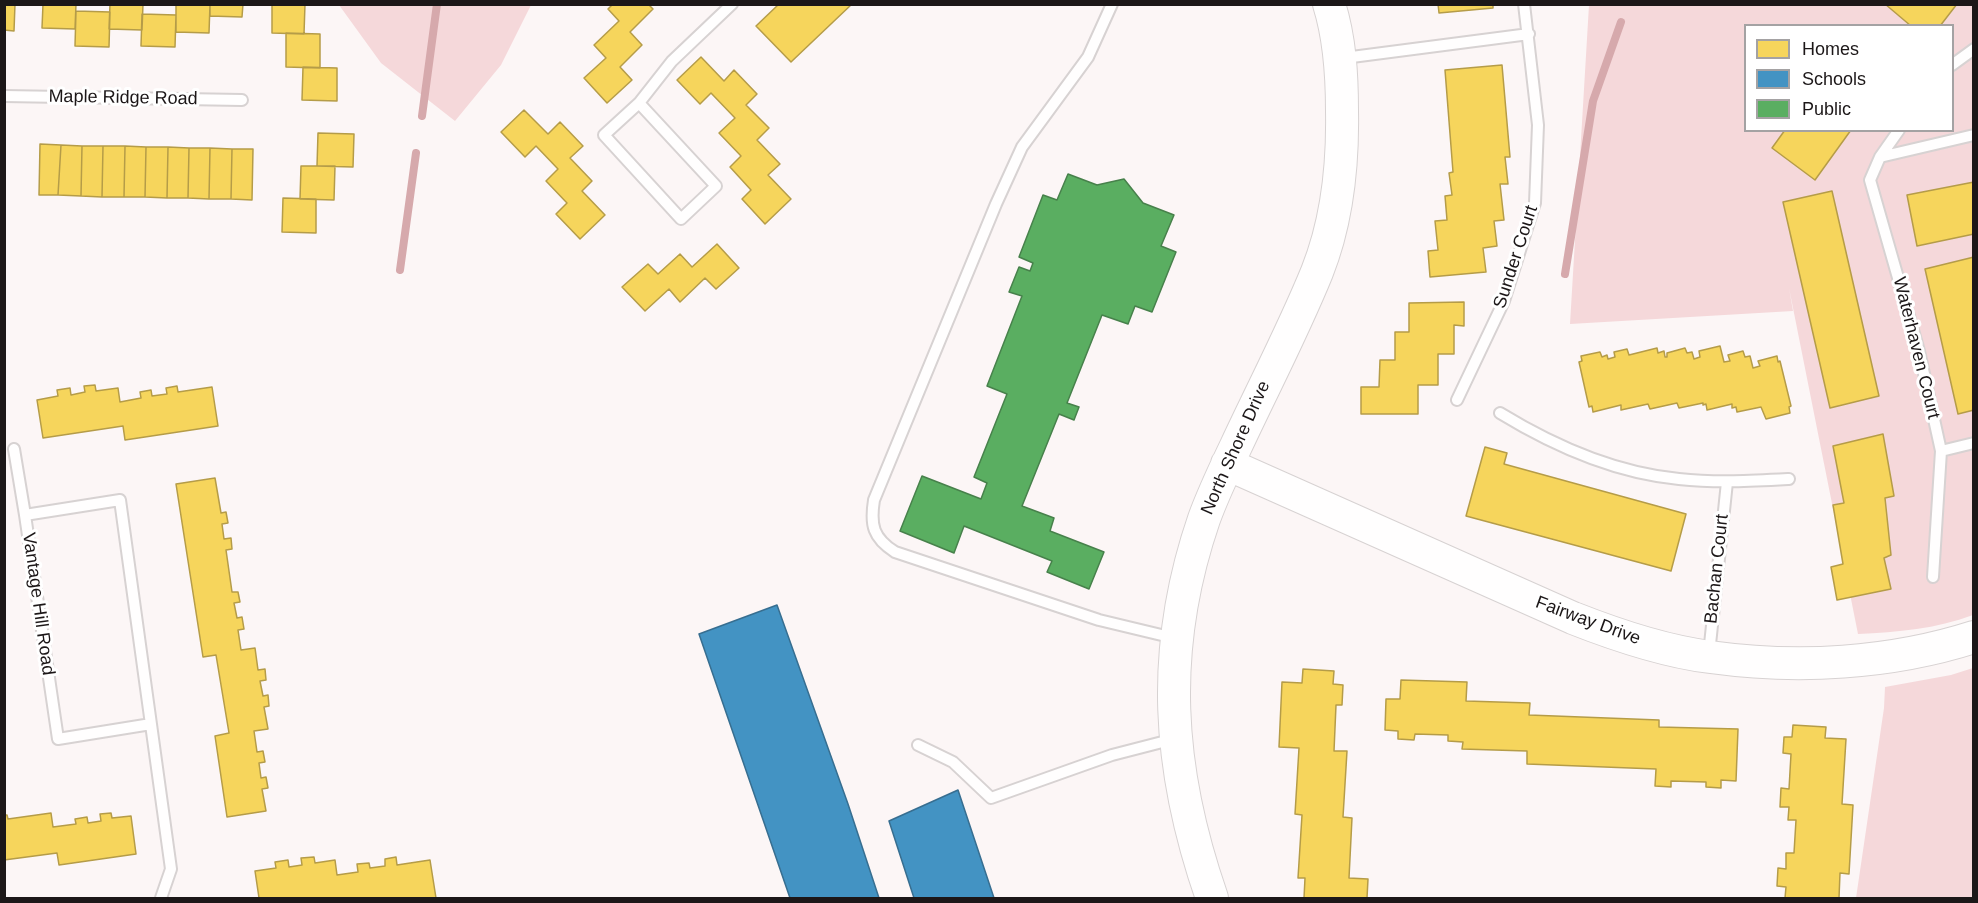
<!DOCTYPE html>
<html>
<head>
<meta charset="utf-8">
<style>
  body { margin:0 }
  #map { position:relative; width:1978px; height:903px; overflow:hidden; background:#fcf6f6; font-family:Arial,sans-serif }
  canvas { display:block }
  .frame { position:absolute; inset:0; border:6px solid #1c1718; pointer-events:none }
  .legend { position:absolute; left:1744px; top:24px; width:210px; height:108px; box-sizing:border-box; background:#fff; border:2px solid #a4a2a3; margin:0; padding:8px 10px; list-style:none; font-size:18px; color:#1c1718 }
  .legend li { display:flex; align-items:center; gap:12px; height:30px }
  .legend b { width:30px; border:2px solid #a4a2a3 }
</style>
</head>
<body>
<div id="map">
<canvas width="1978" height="903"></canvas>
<div class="frame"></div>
<ul class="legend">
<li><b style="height:16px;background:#f6d55c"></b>Homes</li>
<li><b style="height:16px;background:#4393c3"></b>Schools</li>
<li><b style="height:16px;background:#5aae61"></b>Public</li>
</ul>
</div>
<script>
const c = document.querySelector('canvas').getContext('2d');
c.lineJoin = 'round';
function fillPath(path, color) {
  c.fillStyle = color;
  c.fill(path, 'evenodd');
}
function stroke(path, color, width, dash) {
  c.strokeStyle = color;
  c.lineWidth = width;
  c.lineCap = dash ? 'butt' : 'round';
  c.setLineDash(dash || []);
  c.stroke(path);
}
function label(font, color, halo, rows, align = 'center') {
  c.font = font + ' Arial,sans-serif';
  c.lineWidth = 6;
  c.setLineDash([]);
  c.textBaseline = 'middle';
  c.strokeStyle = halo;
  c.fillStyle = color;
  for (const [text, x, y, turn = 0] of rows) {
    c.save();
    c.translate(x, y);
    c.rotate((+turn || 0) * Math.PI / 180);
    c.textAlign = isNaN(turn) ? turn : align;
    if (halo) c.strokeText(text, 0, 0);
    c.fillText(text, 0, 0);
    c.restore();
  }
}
const green = new Path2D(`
  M339 5H531L501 65 455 121 381 63Z
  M1589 5H1973V615C1936 629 1898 632 1858 634L1789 288 1793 311 1570 324ZM1746 26H1952V130H1746Z
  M1973 668V898H1856L1884 708 1885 687 1951 675Z`);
const homes = new Path2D(`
  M4 4H15L14 31 4 30Z
  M43 4H76L75 29 42 28Z
  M110 4H143L142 30 109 29Z
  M176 4H210L209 33 176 32Z
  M210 4H243L242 17 210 16Z
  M272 4H305L304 34 272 33Z
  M613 4H648L653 9 630 32 642 45 620 67 632 80 607 103 584 78 606 58 594 45 619 21 608 9Z
  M779 4H852L791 62 756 26Z
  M1438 4H1493V8L1439 13Z
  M1885 4H1957L1940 26H1911Z
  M76 11 110 12 109 47 75 46Z
  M142 14 176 15 175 47 141 46Z
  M286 33 320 34V68L286 67Z
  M701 57 724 81 734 70 757 94 746 105 769 128 757 140 780 164 768 175 791 199 765 224 742 199 751 190 730 167 741 156 719 133 735 118 711 93 700 104 677 80Z
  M1502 65 1510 157H1505L1508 184H1500L1504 220 1494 221 1497 246 1483 248 1486 272 1430 277 1428 251 1438 250 1435 221 1447 220 1445 196 1452 195 1449 173 1453 172 1445 70Z
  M303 67 337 68V101L302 100Z
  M524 110 548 134 560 122 583 146 570 158 592 181 582 191 605 215 580 239 556 214 567 203 546 181 558 169 536 146 525 157 501 132Z
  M1785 130H1851L1815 180 1772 148Z
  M318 133 354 134 353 167 317 166Z
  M40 144 61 145 58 195H39Z
  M61 145 82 146 81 196 58 195Z
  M82 146H103L102 197 81 196Z
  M103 146H125L124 197H102Z
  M125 146 146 147 145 197H124Z
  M146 147H168L167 198 145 197Z
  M168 147 189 148 188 198H167Z
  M189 148H210L209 199 188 198Z
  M210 148 232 149 231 199H209Z
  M232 149H253L252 200 231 199Z
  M301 166H335L334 200 300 199Z
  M1974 182V234L1917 246 1907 195Z
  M1832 191 1879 396 1830 408 1783 202Z
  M283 198 316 199V233L282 232Z
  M717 244 739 268 716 289 705 278 680 302 669 289 645 311 622 287 648 264 658 274 680 254 692 267Z
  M1974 257V410L1958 414 1925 269Z
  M1464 302V326L1454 325V354H1438V385H1418V414H1361V387H1379L1380 360H1395V332H1409V303Z
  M1720 346 1724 362 1730 361 1728 355 1743 351 1745 357 1750 356 1753 368 1760 366 1758 361 1777 356 1778 362 1780 361 1791 406 1789 407 1790 413 1766 419 1761 407 1737 412 1736 407 1732 408V404L1707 410 1706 404 1703 405V403L1679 408 1677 403 1650 409 1648 404 1621 410V405L1593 412 1592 406 1589 407 1579 362 1582 361 1581 356 1600 352 1602 357 1607 355 1608 359 1615 357 1614 352 1627 349 1629 355 1657 348 1658 353 1664 351 1665 357H1667V353L1685 348 1687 353 1692 352 1694 359 1700 357 1699 351Z
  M95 385 96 391 118 388 120 402 141 398 140 392 151 390 152 396 167 394 166 388 177 386 178 392 212 387 218 426 125 440 123 426 43 438 37 400 58 396 57 390 70 388 71 395 85 392 84 386Z
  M1883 434 1894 496 1885 498 1891 555 1884 558 1891 589 1837 600 1831 567 1843 564 1833 505 1844 503 1833 446Z
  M1485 447 1507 453 1504 464 1686 514 1671 571 1466 516Z
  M215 478 221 513 226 512 228 523 222 524 224 539 231 538 232 549 226 550 232 592H238L240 602 234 603 237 618 242 617 244 629 238 630 241 650 255 648 258 670 265 669 266 680 260 681 263 696 268 695 269 706 264 707 268 729 254 731 257 752 263 751 265 762 259 763 261 778 266 777 268 788 262 789 266 811 227 817 215 736 229 733 216 655 203 657 176 484Z
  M1303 669 1334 671 1333 684 1343 685 1342 705H1336L1334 751H1347L1343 817 1352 818 1349 878 1368 879 1367 898H1304L1305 878H1298L1302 815 1295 814 1299 748 1279 747 1282 682 1302 683Z
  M1401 680 1467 682 1466 701 1530 703 1529 715 1659 720V727L1738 729 1736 781 1721 780V788L1706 787V782L1671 781V787L1655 786 1656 769 1527 764V751L1462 749 1463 742 1448 741V735L1415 734 1414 740 1398 739V731L1385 730 1386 699H1400Z
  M1793 725 1826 727 1825 738 1846 739 1842 804 1853 805 1849 874 1840 873 1839 898H1785L1786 887 1777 886 1778 868 1786 869V853H1794L1796 820H1788L1789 807H1780L1781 788 1789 789 1791 754 1783 753 1784 737H1792Z
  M51 813 53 827 76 824 75 819 87 817 88 823 101 821 100 814 111 813 112 818 131 816 136 854 59 865 57 853 4 860V815H7L8 819Z
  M314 857 315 863 335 860 337 875 358 872 357 864 369 863 370 868 385 866V859L396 857 397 865 430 860 436 898H259L255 871 276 868 275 862 288 860 289 867 302 865 301 858Z`);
const schools = new Path2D(`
  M777 605 848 804 879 898H790L699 634Z
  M958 790 994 898H914L889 821Z`);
const public = new Path2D(`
  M1068 174 1097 185 1124 179 1143 203 1174 215 1161 246 1176 252 1152 312 1135 306 1128 324 1102 315 1067 403 1079 407 1074 420 1059 414 1022 506 1054 518 1050 531 1104 552 1089 589 1047 572 1052 561 964 526 954 553 900 531 922 476 981 499 987 483 974 477 1007 394 987 386 1022 296 1009 292 1019 267 1030 271 1033 263 1019 257 1043 195 1057 200Z`);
const stream = new Path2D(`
  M422 116 437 4
  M400 270 416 153
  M1565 274 1593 101 1621 22`);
const lane = new Path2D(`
  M1112 4 1088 57 1022 147 996 204 874 500C870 525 873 538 895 552L1099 620 1174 638
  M1344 58 1529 34
  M1952 65 1974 49
  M4 96 242 100
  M639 103 716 186 681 219 604 135 639 103 672 61 732 4
  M1899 130 1880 157 1870 180 1919 351 1941 451 1933 577
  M1880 157 1974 135
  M1457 400 1504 301 1535 203 1538 125 1524 4
  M1500 413C1554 446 1616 473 1679 479 1716 483 1752 481 1789 479
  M14 449 25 515
  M1941 451 1974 443
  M1709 654 1727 482
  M151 724 58 739 25 515 120 500 171 869 161 898
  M918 745 953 762 991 798 1112 755 1174 739`);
const secondary = new Path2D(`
  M1227 464 1573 618C1616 635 1663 651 1710 657 1797 669 1890 664 1974 637
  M1212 898C1167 769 1159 650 1204 519 1213 494 1225 469 1236 446 1263 388 1293 331 1317 272 1337 222 1343 164 1342 111 1342 75 1340 39 1329 4`);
const streetNames = [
  ["Maple Ridge Road",123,98,1],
  ["Sunder Court",1516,257,-72],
  ["Waterhaven Court",1916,348,76],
  ["North Shore Drive",1236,448,-66],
  ["Bachan Court",1717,569,-84],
  ["Vantage Hill Road",38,604,82],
  ["Fairway Drive",1588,621,20]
];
fillPath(green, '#f5d8da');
fillPath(homes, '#f6d55c');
stroke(homes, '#b59c48', 1.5);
fillPath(schools, '#4393c3');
stroke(schools, '#376e90', 1.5);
fillPath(public, '#5aae61');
stroke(public, '#47814b', 1.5);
stroke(stream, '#d6a9ac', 8);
stroke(lane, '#d7d2d2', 14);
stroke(secondary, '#d7d2d2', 34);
stroke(lane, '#fffefe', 10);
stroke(secondary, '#fffefe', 32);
label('18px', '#1c1718', '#fff', streetNames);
</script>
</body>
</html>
